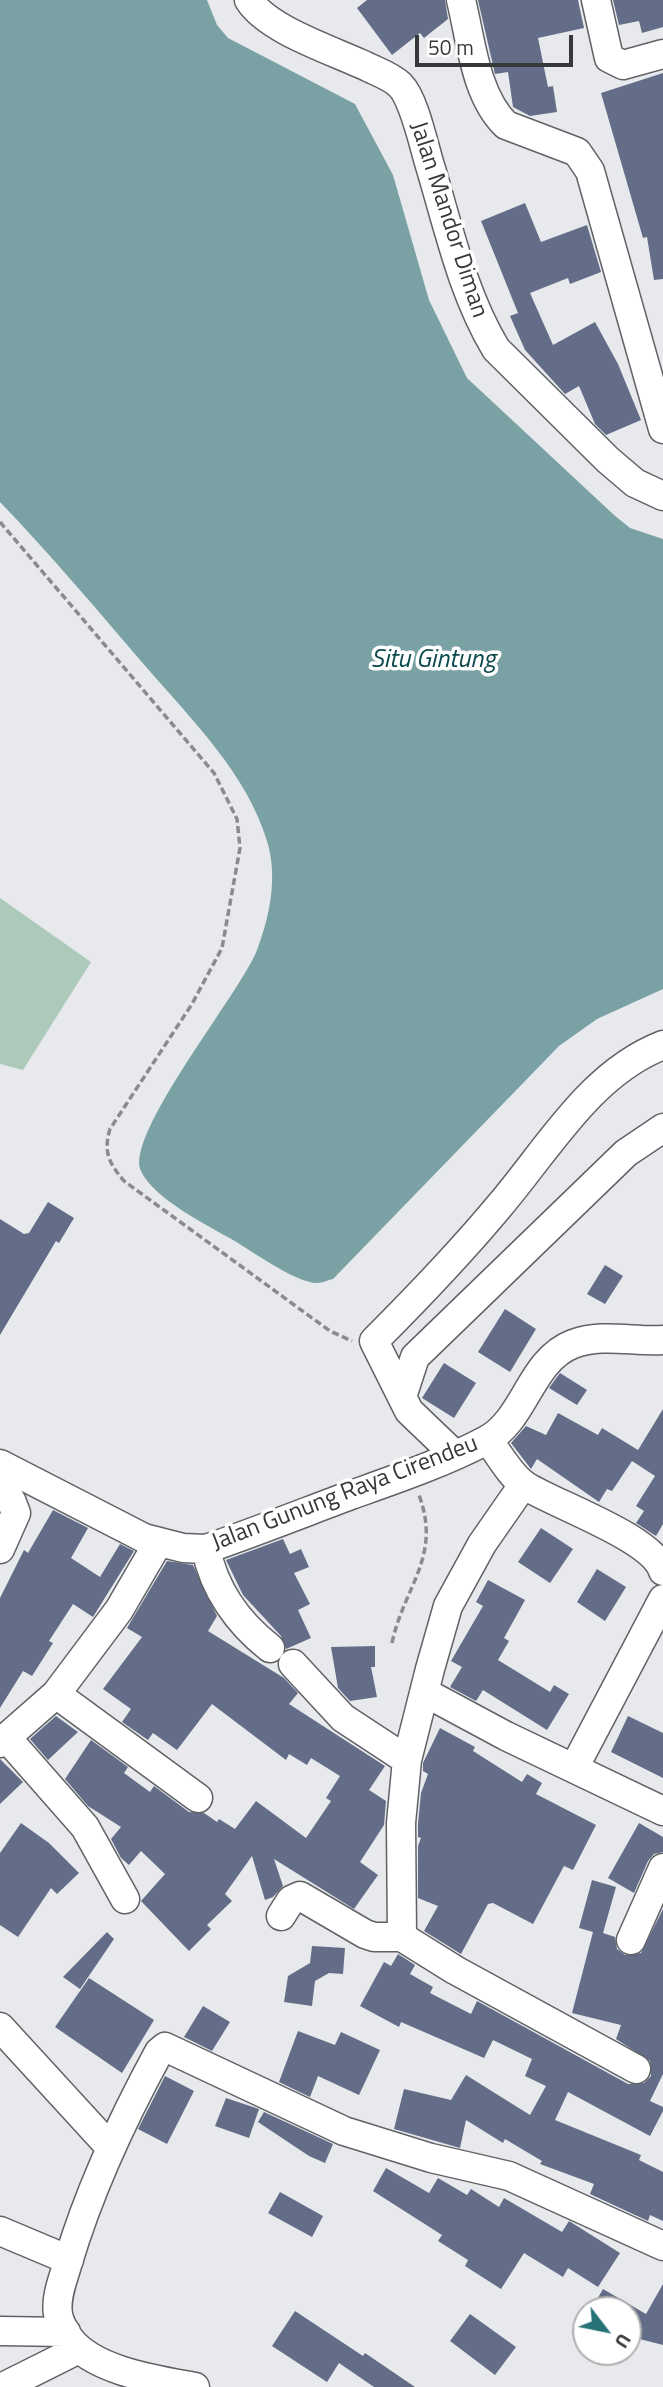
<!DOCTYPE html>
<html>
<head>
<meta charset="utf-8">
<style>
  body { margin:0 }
  #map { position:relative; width:663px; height:2387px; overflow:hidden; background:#e7e9ed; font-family:"Titillium Web",sans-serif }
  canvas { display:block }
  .north { position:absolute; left:572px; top:2296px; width:70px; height:70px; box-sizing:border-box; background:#fff; border:2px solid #afafb0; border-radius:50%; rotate:122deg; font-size:19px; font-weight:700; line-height:28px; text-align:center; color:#37383a }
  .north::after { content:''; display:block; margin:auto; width:24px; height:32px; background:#277276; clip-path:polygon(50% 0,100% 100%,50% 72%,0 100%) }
  .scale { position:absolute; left:415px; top:35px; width:158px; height:32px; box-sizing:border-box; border:4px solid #37383a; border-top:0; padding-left:9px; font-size:21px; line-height:24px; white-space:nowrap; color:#37383a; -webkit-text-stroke:5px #fff; paint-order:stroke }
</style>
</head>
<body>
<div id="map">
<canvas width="663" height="2387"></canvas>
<div class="north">U</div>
<div class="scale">50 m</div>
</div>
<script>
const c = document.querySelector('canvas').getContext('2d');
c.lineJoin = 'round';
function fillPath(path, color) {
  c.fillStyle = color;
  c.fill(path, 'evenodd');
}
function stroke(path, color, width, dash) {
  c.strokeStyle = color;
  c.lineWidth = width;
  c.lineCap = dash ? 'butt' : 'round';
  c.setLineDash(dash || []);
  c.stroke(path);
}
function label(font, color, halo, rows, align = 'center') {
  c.font = font + ' "Titillium Web",sans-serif';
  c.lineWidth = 7;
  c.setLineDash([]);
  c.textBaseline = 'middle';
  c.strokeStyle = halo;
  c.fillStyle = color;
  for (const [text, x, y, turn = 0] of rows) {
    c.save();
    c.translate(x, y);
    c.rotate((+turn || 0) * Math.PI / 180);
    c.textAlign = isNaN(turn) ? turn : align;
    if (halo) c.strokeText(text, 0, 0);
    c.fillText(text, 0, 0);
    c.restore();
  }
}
const green = new Path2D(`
  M0 898 91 962 23 1070 0 1064Z`);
const water = new Path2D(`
  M0 0H207L217 25 228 38 355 104 393 175 429 300 467 378 614 515 630 528 663 539V989L597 1019 559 1046 333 1279C328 1280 322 1283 318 1283 297 1284 252 1251 233 1240 207 1225 154 1199 141 1171 124 1135 241 992 257 950 270 916 278 876 267 841 247 774 192 720 147 668 99 612 51 555 0 502Z`);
const building = new Path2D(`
  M367 0H445L448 19 424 38 420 33 392 55 357 8Z
  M478 0H578L584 28 538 38 548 87 553 86 557 112 530 116 513 107 508 72 495 74Z
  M613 0H663V27L642 33 639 21 619 25Z
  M663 73V279L654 280 647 237 643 238 601 93Z
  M525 203 541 242 587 225 601 272 570 284 568 278 530 293 553 345 595 322 618 364 641 420 606 435 595 424 579 386 565 394 525 350 510 316 518 313 481 221Z
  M48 1202 74 1218 59 1243 56 1241 0 1335V1219L24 1234 29 1233Z
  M605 1265 623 1276 605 1304 587 1294Z
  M505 1309 536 1329 510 1372 478 1352Z
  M444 1363 476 1383 454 1418 422 1398Z
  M560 1373 587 1390 577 1405 549 1388Z
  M663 1409V1524L656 1536 636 1523 644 1511 636 1506 655 1476 632 1461 612 1491 607 1489 599 1502 537 1459 531 1469 511 1443 526 1426 546 1435 558 1413 598 1435 602 1428 638 1450Z
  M53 1510 88 1528 71 1558 100 1577 120 1544 134 1551 93 1617 73 1604 49 1641 53 1643 32 1676 23 1671 0 1708V1598L24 1550 28 1553Z
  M541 1528 573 1549 550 1583 518 1562Z
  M283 1539 290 1554 301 1549 309 1567 294 1573 310 1604 298 1610 311 1638 286 1649 281 1636 243 1595 226 1560Z
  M167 1561 193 1565 217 1616 208 1631 284 1678 298 1693 289 1704 385 1766 369 1790 386 1801 384 1825 360 1862 378 1875 354 1909 274 1859 283 1886 273 1897 265 1900 252 1856 225 1894 232 1901 207 1925 211 1929 189 1951 141 1901 165 1874 141 1851 129 1865 121 1858 111 1839 121 1827 88 1806 65 1779 91 1740 128 1767 124 1773 150 1792 154 1786 189 1812 204 1813 217 1822 219 1819 235 1829 256 1801 306 1838 331 1801 326 1798 340 1776 311 1758 307 1765 289 1754 286 1760 212 1704 177 1750 153 1733 148 1740 122 1722 131 1709 103 1689 142 1637 127 1628Z
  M597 1569 626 1587 605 1621 577 1602Z
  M488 1580 525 1600 504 1638 509 1641 498 1660 550 1692 554 1685 569 1694 547 1730 483 1690 476 1701 450 1687 462 1667 451 1661 483 1606 476 1602Z
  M375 1646V1667H371L377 1697 350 1701 338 1688 331 1647Z
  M56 1716 78 1732 48 1760 30 1739Z
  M628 1716 663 1733V1778L611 1752Z
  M440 1728 475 1747 473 1751 522 1782 527 1774 542 1783 536 1794 596 1825 573 1870 564 1866 533 1924 493 1903 488 1904 461 1954 424 1931 438 1906 418 1898V1846L421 1838 418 1837V1824L421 1793 428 1774 423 1771V1763Z
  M0 1759 23 1782 0 1804Z
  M21 1823 49 1843 79 1873 57 1894 51 1888 18 1937 0 1925V1853Z
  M639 1823 663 1837V1852L654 1854 648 1861 634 1893 608 1878Z
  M592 1880 616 1887 603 1933 615 1937 617 1949 625 1955 641 1953 663 1909V2074L650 2101 663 2107V2111L650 2136 568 2092 555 2120 641 2155 639 2160 663 2172V2221L650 2215 648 2221 590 2194 594 2184 540 2164 542 2161 505 2139 503 2143 466 2120 460 2148 394 2129 404 2089 451 2100 466 2075 530 2115 546 2086 525 2076 532 2059 493 2040 484 2058 401 2022 399 2027 360 2006 384 1962 391 1966 398 1954 415 1965 410 1974 433 1987 430 1993 471 2014 477 2001 628 2084 644 2083 651 2076 650 2061 616 2039 621 2025 572 2013 593 1932 579 1928Z
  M107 1932 114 1939 80 1989 63 1977Z
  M312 1946 345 1948 343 1974 329 1973 315 1981 312 2006 284 2002 288 1976 310 1963Z
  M89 1978 154 2020 122 2073 55 2027Z
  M203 2006 230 2022 212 2051 184 2037Z
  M298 2031 335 2045 341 2032 380 2050 359 2095 318 2076 310 2097 279 2082Z
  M165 2076 194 2091 167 2144 138 2129Z
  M226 2098 259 2109 249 2138 215 2126Z
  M264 2112 333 2144 325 2163 309 2156 258 2122Z
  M386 2168 429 2193 438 2178 467 2195 471 2189 499 2207 504 2198 562 2232 569 2221 620 2253 598 2287 568 2268 563 2277 524 2253 501 2289 465 2266 468 2260 438 2241 442 2235 373 2191Z
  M280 2192 323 2216 312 2237 268 2213Z
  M663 2284V2345L628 2336V2310H591L603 2289 646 2314Z
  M295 2311 363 2356 365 2353 415 2387H374L339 2363 327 2382 272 2346Z
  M470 2314 516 2347 495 2375 450 2341Z`);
const path = new Path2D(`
  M0 522 214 773 237 819 240 848 222 948 192 1004 110 1129C103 1152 109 1163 124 1181L330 1331 352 1341
  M392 1643C404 1586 442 1557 419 1495`);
const minor = new Path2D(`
  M249 0C268 31 338 52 372 69 381 73 393 78 400 85 415 100 424 148 431 169 449 230 463 294 496 349L608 460 635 483 663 496
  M461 0C471 40 475 95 506 125L577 152 590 171 663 429
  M596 0 609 58 623 65 663 54
  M402 1397 415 1357 626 1153 663 1128
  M488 1440C499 1454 511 1477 526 1486 556 1505 653 1538 663 1571
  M455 1455 409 1411 374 1341C418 1297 462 1251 501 1204 550 1146 591 1073 663 1045
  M0 1464 144 1538 183 1548 206 1549C255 1532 303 1513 351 1495 396 1479 443 1463 485 1441 526 1420 529 1361 573 1344 601 1333 634 1342 663 1340
  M523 1485 482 1544 448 1606 430 1669 407 1760 401 1823 402 1937 455 1970 636 2069
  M0 1493 11 1500 16 1513 0 1549
  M206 1549C214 1589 238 1623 270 1648
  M293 1664 343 1718 407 1760
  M426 1693 506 1736 663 1811
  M56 1694 198 1798
  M6 1737 85 1827 125 1899
  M0 1743 56 1694 119 1610 158 1543
  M574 1768 663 1599
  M281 1916 291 1900 300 1896 365 1934 374 1937H402
  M631 1940 663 1868
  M0 2027 110 2147
  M0 2231 69 2260
  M0 2331 66 2332
  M3 2387 79 2349
  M195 2387C157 2380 93 2371 69 2338 65 2332 59 2321 58 2314 55 2297 64 2277 68 2262 90 2188 122 2120 159 2052L165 2047 344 2131 431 2158 509 2176 663 2246`);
const streetNames = [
  ["Jalan Mandor Diman",448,220,72],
  ["Jalan Gunung Raya Cirendeu",345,1494,-21]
];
const waterNames = [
  ["Situ Gintung",433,661]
];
fillPath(green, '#acc9ba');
fillPath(water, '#7aa1a3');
fillPath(building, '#636d87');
stroke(minor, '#606266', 31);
stroke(path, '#8a8b8e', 3.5, [7, 3.5]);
stroke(minor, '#fff', 28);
label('24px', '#37383a', '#fff', streetNames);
label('italic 26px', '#0d4a4d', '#fff', waterNames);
</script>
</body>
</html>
